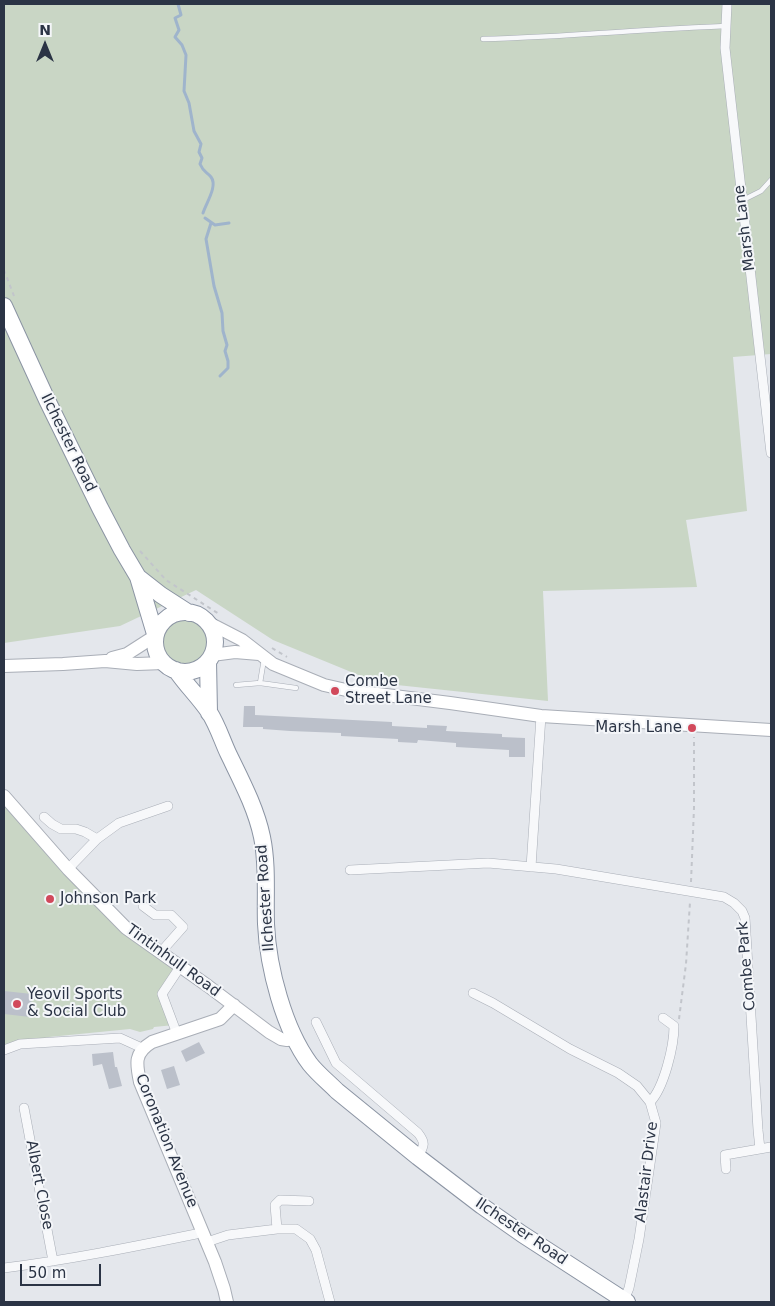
<!DOCTYPE html>
<html>
<head>
<meta charset="utf-8">
<style>
  body { margin:0 }
  #map { position:relative; width:775px; height:1306px; overflow:hidden; background:#e4e7ec; font-family:"DejaVu Sans",sans-serif }
  canvas { display:block }
  .frame { position:absolute; inset:0; border:5px solid #2b3445; pointer-events:none }
  .north { position:absolute; left:20px; top:20px; width:50px; height:50px; -webkit-text-stroke:4px #f4f6f9; paint-order:stroke; rotate:0deg; font-size:14px; font-weight:700; line-height:20px; text-align:center; color:#2b3445 }
  .north::after { content:''; display:block; margin:auto; width:18px; height:22px; background:#2b3445; clip-path:polygon(50% 0,100% 100%,50% 72%,0 100%) }
  .scale { position:absolute; left:20px; top:1264px; width:81px; height:22px; box-sizing:border-box; border:2px solid #2b3445; border-top:0; padding-left:6px; font-size:15px; line-height:18px; white-space:nowrap; color:#2b3445; -webkit-text-stroke:4px #f4f6f9; paint-order:stroke }
</style>
</head>
<body>
<div id="map">
<canvas width="775" height="1306"></canvas>
<div class="frame"></div>
<div class="north">N</div>
<div class="scale">50 m</div>
</div>
<script>
const c = document.querySelector('canvas').getContext('2d');
c.lineJoin = 'round';
function fillPath(path, color) {
  c.fillStyle = color;
  c.fill(path, 'evenodd');
}
function stroke(path, color, width, dash) {
  c.strokeStyle = color;
  c.lineWidth = width;
  c.lineCap = dash ? 'butt' : 'round';
  c.setLineDash(dash || []);
  c.stroke(path);
}
function label(font, color, halo, rows, align = 'center') {
  c.font = font + ' "DejaVu Sans",sans-serif';
  c.lineWidth = 4;
  c.setLineDash([]);
  c.textBaseline = 'middle';
  c.strokeStyle = halo;
  c.fillStyle = color;
  for (const [text, x, y, turn = 0] of rows) {
    c.save();
    c.translate(x, y);
    c.rotate((+turn || 0) * Math.PI / 180);
    c.textAlign = isNaN(turn) ? turn : align;
    if (halo) c.strokeText(text, 0, 0);
    c.fillText(text, 0, 0);
    c.restore();
  }
}
const green = new Path2D(`
  M4 4H771V354L733 357 747 511 686 520 697 587 543 591 548 701 378 683 273 640 196 590 120 626 4 643Z
  M162 642a23 23 0 1 1 46 0a23 23 0 1 1-46 0Z
  M4 798 68 869 180 967 162 994 174 1025 154 1027 153 1029 140 1032 130 1029 49 1037 4 1048Z`);
const stream = new Path2D(`
  M178 4 181 15 175 18 179 30 175 37 182 45 186 55 184 91 189 103 194 131 201 144 199 152 202 158 200 164C204 173 206 171 211 177 218 186 206 203 203 213
  M205 218 215 225 229 223
  M211 223 206 239 214 286 222 313 223 331 227 345 225 351 228 361V368L220 376`);
const building = new Path2D(`
  M244 706H255V715L392 722V726L427 728V725L447 726 446 731 502 734V737L525 738V757H509V750L456 747V743L418 740 417 743 398 742V739L341 736V733L290 731 263 729V727H243Z
  M4 991 32 994 30 1017 4 1014Z
  M199 1042 205 1053 186 1062 181 1051Z
  M113 1052 115 1067H117L122 1086 109 1089 102 1064 93 1066 92 1054Z
  M174 1066 180 1085 167 1089 161 1070Z`);
const path = new Path2D(`
  M4 270 14 296
  M140 551 166 580 219 614
  M272 648 287 657
  M691 882 694 808V737
  M679 1019 686 964 690 902`);
const lane = new Path2D(`
  M483 39C564 37 645 29 726 26
  M743 200 761 191 771 180
  M260 683 264 659
  M236 685 260 683 296 688`);
const street = new Path2D(`
  M727 4 725 48 771 453
  M44 817 52 824 61 829H76L85 832 97 839
  M531 867 541 716
  M68 869 97 839 119 823 168 806
  M350 870 488 863 556 869 724 897 734 903 742 911 745 918 758 1130 760 1149
  M143 906 155 915H171L183 927 160 953
  M473 993 493 1003 570 1049 618 1073 637 1086 650 1102 656 1123 639 1239 629 1288 624 1300
  M316 1022 336 1063 418 1133C426 1143 424 1146 418 1157
  M177 1034 162 994 180 967
  M4 1050 20 1044 120 1038 142 1048
  M650 1102C664 1088 674 1046 674 1026L663 1018
  M24 1108 53 1261
  M726 1169 725 1155 771 1147
  M277 1229 275 1205 280 1200 309 1201
  M207 1242 228 1235 277 1229H296L310 1239 316 1250 330 1302
  M4 1268C68 1260 132 1247 196 1234L202 1231`);
const secondary = new Path2D(`
  M209 623 242 640 273 664 324 685 346 690 450 703 541 716 771 730
  M212 655 235 652 259 654
  M112 658 127 654 155 636
  M4 666 63 664 105 661 137 664 164 663
  M4 796 68 869 126 928 208 986 269 1032 281 1039 287 1040 296 1039
  M227 1302 224 1289 215 1262 140 1082C136 1063 134 1053 152 1042L220 1019 234 1005`);
const highway = new Path2D(`
  M4 306 47 400 100 508 122 550 138 577 155 634
  M138 577 161 595 189 613
  M155 642a30 30 0 1 1 60 0a30 30 0 1 1-60 0Z
  M208 661 209 713
  M176 670C186 685 199 697 209 712 217 724 222 740 228 753 241 780 256 808 262 837 268 866 265 896 266 924 268 968 284 1029 310 1064 318 1074 328 1082 337 1091L418 1157 482 1206 522 1234 627 1302`);
const markers = [
  [335,691,5,"#d1495b"],
  [692,728,5,"#d1495b"],
  [50,899,5,"#d1495b"],
  [17,1004,5,"#d1495b"]
];
const streetNames = [
  ["Marsh Lane",745,228,-97],
  ["Ilchester Road",68,443,64],
  ["Ilchester Road",266,898,-94],
  ["Tintinhull Road",173,961,36],
  ["Combe Park",747,966,-95],
  ["Coronation Avenue",166,1141,68],
  ["Alastair Drive",647,1172,-83],
  ["Albert Close",39,1185,79],
  ["Ilchester Road",521,1232,34]
];
const poiNames = [
  ["Combe",345,682],
  ["Street Lane",345,699],
  ["Marsh Lane",682,728,"right"],
  ["Johnson Park",60,899],
  ["Yeovil Sports",27,995],
  ["& Social Club",27,1012]
];
fillPath(green, '#c9d6c5');
stroke(stream, '#9fb4cc', 3);
fillPath(building, '#bbc0ca');
stroke(lane, '#a9aeb7', 5.5);
stroke(street, '#a9aeb7', 10);
stroke(secondary, '#a9aeb7', 14);
stroke(highway, '#8b94a3', 18);
stroke(path, '#c2c5cb', 2, [4, 4]);
stroke(lane, '#f7f8fa', 4.5);
stroke(street, '#f7f8fa', 9);
stroke(secondary, '#fff', 12);
stroke(highway, '#fff', 16);
for (const [x, y, r, color] of markers) {
  const dot = new Path2D();
  dot.arc(x, y, r, 0, 2 * Math.PI);
  c.fillStyle = color;
  c.fill(dot);
  stroke(dot, '#f4f6f9', 2);
}
label('15px', '#2b3445', '#f4f6f9', streetNames);
label('15px', '#2b3445', '#f4f6f9', poiNames, 'left');
</script>
</body>
</html>
